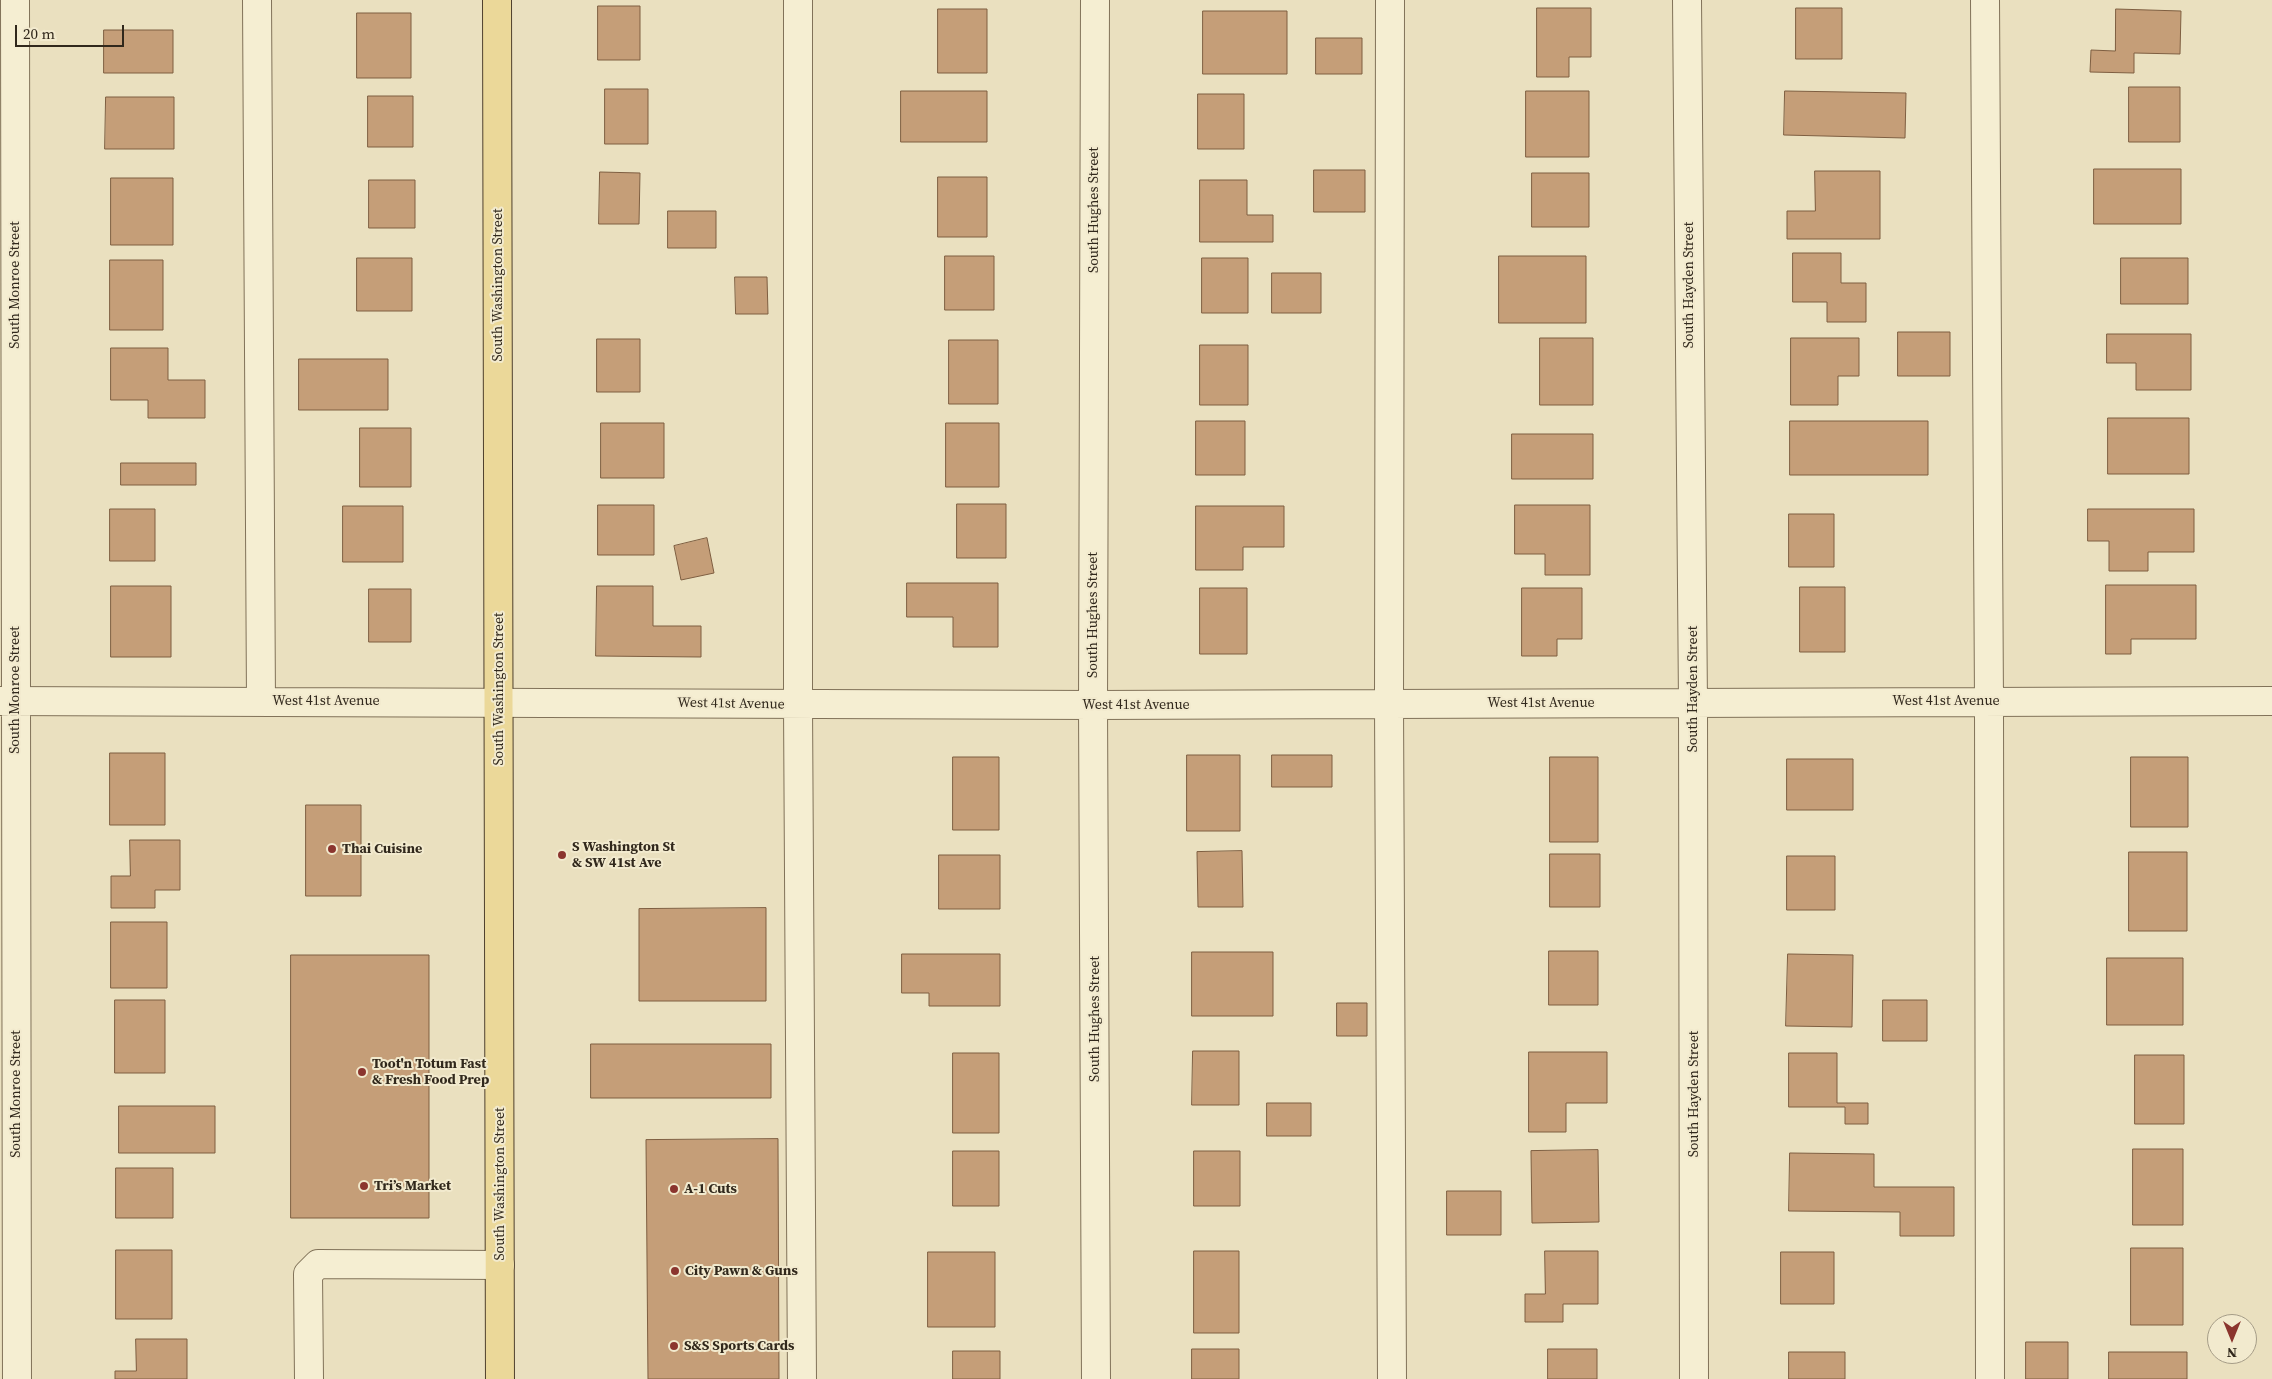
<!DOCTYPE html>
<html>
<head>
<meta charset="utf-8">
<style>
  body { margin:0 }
  #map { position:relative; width:2272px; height:1379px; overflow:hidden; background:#eae0bf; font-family:"Source Serif 4",serif }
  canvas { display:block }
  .north { position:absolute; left:2207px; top:1314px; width:50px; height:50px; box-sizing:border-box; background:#f2eace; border:1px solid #a59c87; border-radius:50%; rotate:180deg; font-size:14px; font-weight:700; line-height:20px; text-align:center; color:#31281c }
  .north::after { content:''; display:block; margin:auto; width:18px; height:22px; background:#8b352e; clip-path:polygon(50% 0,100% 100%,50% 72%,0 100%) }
  .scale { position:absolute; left:15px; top:25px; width:109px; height:22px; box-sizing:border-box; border:2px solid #31281c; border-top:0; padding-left:6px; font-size:15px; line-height:18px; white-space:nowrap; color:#31281c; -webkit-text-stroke:4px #f2eace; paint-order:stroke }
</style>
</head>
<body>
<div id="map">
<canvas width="2272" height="1379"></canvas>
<div class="north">N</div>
<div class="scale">20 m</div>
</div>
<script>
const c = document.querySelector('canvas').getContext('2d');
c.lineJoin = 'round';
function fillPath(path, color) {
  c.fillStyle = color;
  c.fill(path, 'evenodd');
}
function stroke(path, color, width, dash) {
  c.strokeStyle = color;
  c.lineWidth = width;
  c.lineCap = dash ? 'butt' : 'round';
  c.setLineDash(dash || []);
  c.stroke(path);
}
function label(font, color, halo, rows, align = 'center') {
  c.font = font + ' "Source Serif 4",serif';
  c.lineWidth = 4;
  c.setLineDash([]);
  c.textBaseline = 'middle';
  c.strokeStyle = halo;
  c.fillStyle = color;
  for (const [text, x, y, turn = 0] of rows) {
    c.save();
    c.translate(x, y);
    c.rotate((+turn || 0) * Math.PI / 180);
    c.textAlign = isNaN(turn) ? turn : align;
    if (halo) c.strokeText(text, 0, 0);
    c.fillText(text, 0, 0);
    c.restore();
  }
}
const building = new Path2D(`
  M598 6H640V60H598Z
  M1537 8H1591V57H1569V77H1537Z
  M1796 8H1842V59H1796Z
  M938 9H987V73H938Z
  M2116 9 2181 11 2180 54 2134 53V73L2090 72 2091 50 2115 51Z
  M1203 11H1287V74H1203Z
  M357 13H411V78H357Z
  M104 30H173V73H104Z
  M1316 38H1362V74H1316Z
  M2129 87H2180V142H2129Z
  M605 89H648V144H605Z
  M901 91H987V142H901Z
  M1526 91H1589V157H1526Z
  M1785 91 1906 93 1905 138 1784 135Z
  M1198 94H1244V149H1198Z
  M368 96H413V147H368Z
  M106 97H174V149H105Z
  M2094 169H2181V224H2094Z
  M1314 170H1365V212H1314Z
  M1815 171H1880V239H1787V211H1815Z
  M600 172 640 173 639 224H599Z
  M1532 173H1589V227H1532Z
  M938 177H987V237H938Z
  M111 178H173V245H111Z
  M369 180H415V228H369Z
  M1200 180H1247V215H1273V242H1200Z
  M668 211H716V248H668Z
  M1793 253H1841V283H1866V322H1827V302H1793Z
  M945 256H994V310H945Z
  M1499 256H1586V323H1499Z
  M357 258H412V311H357Z
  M1202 258H1248V313H1202Z
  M2121 258H2188V304H2121Z
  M110 260H163V330H110Z
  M1272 273H1321V313H1272Z
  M735 277H767L768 314H736Z
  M1898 332H1950V376H1898Z
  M2107 334H2191V390H2136V363H2107Z
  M1540 338H1593V405H1540Z
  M1791 338H1859V376H1838V405H1791Z
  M597 339H640V392H597Z
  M949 340H998V404H949Z
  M1200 345H1248V405H1200Z
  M111 348H168V380H205V418H148V400H111Z
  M299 359H388V410H299Z
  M2108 418H2189V474H2108Z
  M1196 421H1245V475H1196Z
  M1790 421H1928V475H1790Z
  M601 423H664V478H601Z
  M946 423H999V487H946Z
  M360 428H411V487H360Z
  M1512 434H1593V479H1512Z
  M121 463H196V485H121Z
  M957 504H1006V558H957Z
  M598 505H654V555H598Z
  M1515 505H1590V575H1545V554H1515Z
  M343 506H403V562H343Z
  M1196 506H1284V547H1243V570H1196Z
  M110 509H155V561H110Z
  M2088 509H2194V552H2148V571H2109V541H2088Z
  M1789 514H1834V567H1789Z
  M707 538 714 573 681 580 674 546Z
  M907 583H998V647H953V617H907Z
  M2106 585H2196V639H2131V654H2106Z
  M111 586H171V657H111Z
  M597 586H653V626H701V657L596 656Z
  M1800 587H1845V652H1800Z
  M1200 588H1247V654H1200Z
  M1522 588H1582V639H1557V656H1522Z
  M369 589H411V642H369Z
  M110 753H165V825H110Z
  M1187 755H1240V831H1187Z
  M1272 755H1332V787H1272Z
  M953 757H999V830H953Z
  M1550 757H1598V842H1550Z
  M2131 757H2188V827H2131Z
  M1787 759H1853V810H1787Z
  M306 805H361V896H306Z
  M130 840H180V890H155V908H111V876H130Z
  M1242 851 1243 907H1198L1197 852Z
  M2129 852H2187V931H2129Z
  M1550 854H1600V907H1550Z
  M939 855H1000V909H939Z
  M1787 856H1835V910H1787Z
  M766 908V1001H639V909Z
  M111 922H167V988H111Z
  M1549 951H1598V1005H1549Z
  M1192 952H1273V1016H1192Z
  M902 954H1000V1006H929V993H902Z
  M1788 954 1853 955 1852 1027 1786 1026Z
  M291 955H429V1218H291Z
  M2107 958H2183V1025H2107Z
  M115 1000H165V1073H115Z
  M1883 1000H1927V1041H1883Z
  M1337 1003H1367V1036H1337Z
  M591 1044H771V1098H591Z
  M1193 1051H1239V1105H1192Z
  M1529 1052H1607V1103H1566V1132H1529Z
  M953 1053H999V1133H953Z
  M1789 1053H1837V1103H1868V1124H1845V1107H1789Z
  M2135 1055H2184V1124H2135Z
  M1267 1103H1311V1136H1267Z
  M119 1106H215V1153H119Z
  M778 1139 779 1379H648L646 1140Z
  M2133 1149H2183V1225H2133Z
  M1598 1150 1599 1222 1532 1223 1531 1151Z
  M953 1151H999V1206H953Z
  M1194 1151H1240V1206H1194Z
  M1790 1153 1874 1154V1187H1954V1236H1900V1212L1789 1211Z
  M116 1168H173V1218H116Z
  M1447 1191H1501V1235H1447Z
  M2131 1248H2183V1325H2131Z
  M116 1250H172V1319H116Z
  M1194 1251H1239V1333H1194Z
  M1545 1251H1598V1304H1563V1322H1525V1294H1545Z
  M928 1252H995V1327H928Z
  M1781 1252H1834V1304H1781Z
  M136 1339H187V1379H115V1371H136Z
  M2026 1342H2068V1379H2026Z
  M1192 1349H1239V1379H1192Z
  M1548 1349H1597V1379H1548Z
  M953 1351H1000V1379H953Z
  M1789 1352H1845V1379H1789Z
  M2109 1352H2187V1379H2109Z`);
const minor = new Path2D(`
  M15 0 17 1379
  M257 0 261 701
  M798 0V705L802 1379
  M1095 0 1093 705 1096 1379
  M1390 0 1389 703 1392 1379
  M1687 0 1693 703 1694 1379
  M1985 0 1989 701 1990 1379
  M0 701 1093 705 2272 701
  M309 1379 308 1274 318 1264 500 1265`);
const major = new Path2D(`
  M497 0 500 1379`);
const markers = [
  [332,849,5,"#8b352e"],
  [562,855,5,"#8b352e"],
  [362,1072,5,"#8b352e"],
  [364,1186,5,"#8b352e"],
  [674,1189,5,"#8b352e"],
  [675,1271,5,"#8b352e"],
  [674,1346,5,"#8b352e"]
];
const streetNames = [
  ["South Hughes Street",1094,210,-90],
  ["South Monroe Street",15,285,-90],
  ["South Washington Street",498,285,-90],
  ["South Hayden Street",1689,285,-90],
  ["South Hughes Street",1093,615,-90],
  ["South Washington Street",499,689,-90],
  ["South Hayden Street",1693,689,-90],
  ["South Monroe Street",15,690,-90],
  ["West 41st Avenue",326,701],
  ["West 41st Avenue",1946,701],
  ["West 41st Avenue",1541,703],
  ["West 41st Avenue",731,704,1],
  ["West 41st Avenue",1136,705],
  ["South Hughes Street",1095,1019,-90],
  ["South Monroe Street",16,1094,-90],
  ["South Hayden Street",1694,1094,-90],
  ["South Washington Street",500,1184,-90]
];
const poiNames = [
  ["S Washington St",572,847],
  ["& SW 41st Ave",572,863],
  ["Thai Cuisine",342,849],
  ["Toot'n Totum Fast",372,1064],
  ["& Fresh Food Prep",372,1080],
  ["Tri’s Market",374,1186],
  ["A-1 Cuts",684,1189],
  ["City Pawn & Guns",685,1271],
  ["S&S Sports Cards",684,1346]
];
fillPath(building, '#c59e78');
stroke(building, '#7e5e41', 1);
stroke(minor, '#817259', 30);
stroke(major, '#4f402d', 30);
stroke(minor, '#f5eed2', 28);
stroke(major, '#ebd899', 28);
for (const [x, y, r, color] of markers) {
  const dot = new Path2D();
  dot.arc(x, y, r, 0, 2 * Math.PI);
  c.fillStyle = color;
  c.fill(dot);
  stroke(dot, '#f2eace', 2);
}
label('14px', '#31281c', '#f2eace', streetNames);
label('bold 14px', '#31281c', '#f2eace', poiNames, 'left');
</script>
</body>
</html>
